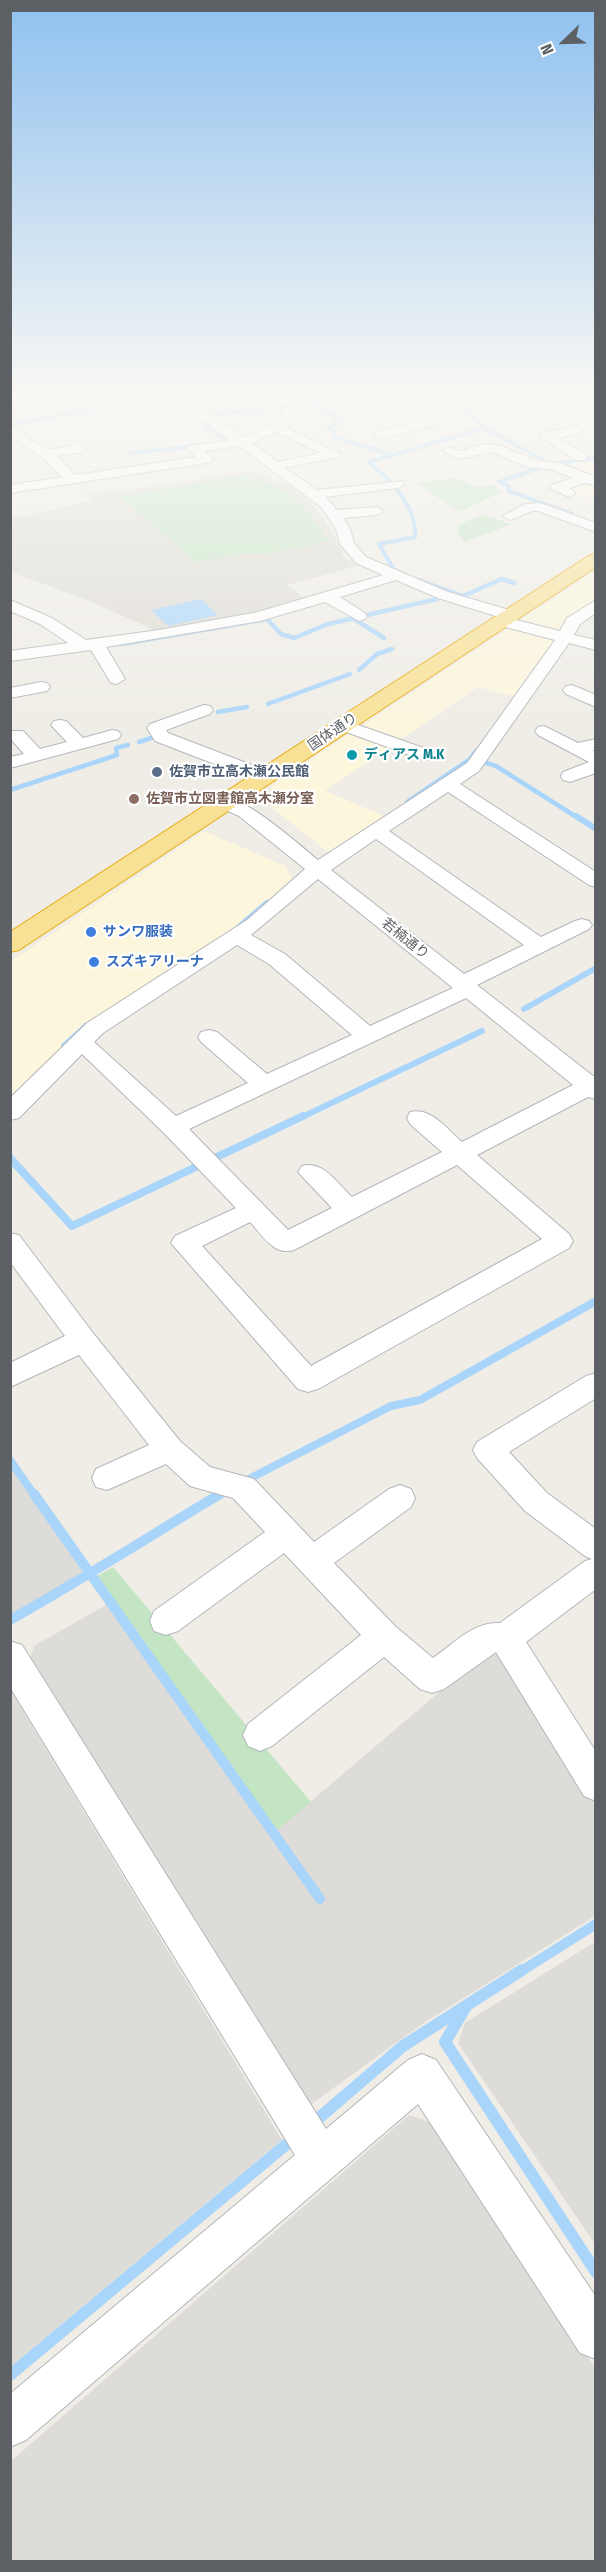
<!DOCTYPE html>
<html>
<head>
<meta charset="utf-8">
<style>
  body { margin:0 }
  #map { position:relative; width:606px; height:2572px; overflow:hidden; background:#efede6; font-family:"Fira Sans Condensed",sans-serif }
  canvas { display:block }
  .frame { position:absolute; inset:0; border:12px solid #5d6165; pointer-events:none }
  .north { position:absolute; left:534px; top:12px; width:60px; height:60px; -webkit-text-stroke:4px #fff; paint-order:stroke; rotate:247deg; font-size:16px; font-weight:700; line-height:24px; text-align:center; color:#5d6165 }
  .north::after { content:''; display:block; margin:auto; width:21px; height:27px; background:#5d6165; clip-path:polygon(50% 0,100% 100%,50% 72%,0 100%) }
</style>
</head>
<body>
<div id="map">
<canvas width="606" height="2572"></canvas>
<div class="frame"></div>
<div class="north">N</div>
</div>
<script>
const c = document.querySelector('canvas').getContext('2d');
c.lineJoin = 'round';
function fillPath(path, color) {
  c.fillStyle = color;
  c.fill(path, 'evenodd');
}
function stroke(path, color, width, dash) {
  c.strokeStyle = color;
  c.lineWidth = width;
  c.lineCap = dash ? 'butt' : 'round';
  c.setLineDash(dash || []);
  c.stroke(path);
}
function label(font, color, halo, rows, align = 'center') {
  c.font = font + ' "Fira Sans Condensed","Noto Sans JP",sans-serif';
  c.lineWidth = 4.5;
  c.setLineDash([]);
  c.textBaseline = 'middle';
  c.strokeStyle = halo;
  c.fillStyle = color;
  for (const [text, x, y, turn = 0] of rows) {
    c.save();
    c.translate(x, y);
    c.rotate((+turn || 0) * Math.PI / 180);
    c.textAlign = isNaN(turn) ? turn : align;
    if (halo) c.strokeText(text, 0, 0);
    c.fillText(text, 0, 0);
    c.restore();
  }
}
const commercial = new Path2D(`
  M595 457V501L562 488 589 478 562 467 564 460Z
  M595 571V602L570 617 516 697 478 687 325 791 384 816 333 856 271 807V786Z
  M204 831 285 866 294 883 252 921 81 1031 11 1103V961Z`);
const industrial = new Path2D(`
  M10 1466 86 1572 11 1615H10Z
  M113 1601 276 1831 491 1648 506 1651 595 1800V1916L422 2024 306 2108 28 1665 34 1646Z
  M11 1691 282 2140 11 2366H10Z
  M595 1942V2244L458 2043 465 2023Z
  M409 2115 442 2126 595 2368V2561H11L10 2462Z`);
const education = new Path2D(`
  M250 470 291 486 318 510 342 549 343 556 357 566 287 585 305 599 261 612 159 632 89 601 11 572 10 519 92 501 84 494 167 485Z`);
const green = new Path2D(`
  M243 475 282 489 309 512 329 541 264 554H241L196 562 120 497Z
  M457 478 476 487 495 485 501 492 460 512 416 483Z
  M482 515 512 524 465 542 457 533 459 524Z
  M113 1567 311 1802 276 1831 96 1577Z`);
const water = new Path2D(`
  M201 599 218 615 168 626 151 610Z`);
const streamFar5 = new Path2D(`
  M431 391 467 410 484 428 551 464
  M441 396 469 391
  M311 402 342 421 328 427 335 431 334 437 390 454
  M10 425 186 391
  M222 443 228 442 205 425 212 415C245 410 278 409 311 402V397L343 391
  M131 453 198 446
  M572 514 509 491V486L499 482 551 464 596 458
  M402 573 394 570 379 544 415 537C417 506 391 481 369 462L484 428
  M499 580H506`);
const streamFar4 = new Path2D(`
  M418 580 463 596 502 579 514 583
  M354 619 384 638
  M122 644 267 619 281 634 294 638 328 624 437 599
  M359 670 377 654 392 649
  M268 704 350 674
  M218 712 247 707
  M139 742 154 737
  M477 760 496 766 578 818
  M10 790 117 755 116 748 128 745
  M407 802 470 759 475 752`);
const streamFar3 = new Path2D(`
  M576 816 596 829
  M240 926 267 903
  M524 1009 596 968
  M64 1046 86 1026
  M300 1118 482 1031`);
const streamFar2 = new Path2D(`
  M10 1158 72 1226 303 1116
  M10 1460 35 1496
  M243 1482 391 1406 420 1400 596 1301
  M218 1496 227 1490`);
const streamFar1 = new Path2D(`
  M34 1494 320 1899
  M10 1620C81 1580 150 1536 220 1494
  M520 1972 596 1924`);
const stream = new Path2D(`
  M465 2008 445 2042 596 2272
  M313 2123 403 2046 522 1970
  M10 2375 294 2138`);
const minor = new Path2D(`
  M109 391H141L135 395 10 412V404Z
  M163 391H177L191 401 260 391H298L302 393 334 391 332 394 308 399 307 405 294 415 291 424 287 428 341 454 339 457 285 468 317 490 403 481 405 484 398 488 326 497 337 510 377 507 384 511 377 515 343 518 350 529 354 543 366 557 448 592 516 612 518 615 512 619 560 631 567 618 596 600V613L580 624 574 635 596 640V650L569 643 479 771 460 784 596 872V887L589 885 448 792 389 831 541 937 575 921 582 919 589 921 592 925 589 929 477 985 593 1076H596V1099L588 1097 477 1155 569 1234 573 1241 569 1248 318 1389 308 1392 298 1389 171 1243 175 1236 236 1208 164 1133 82 1054 19 1118 10 1120V1098L87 1023 247 920 305 869 239 816 203 800 201 796 203 792C233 785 295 841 318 860L467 763 555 640 494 624 492 621 499 617 438 598 396 580 340 597 365 613 367 616 365 619 359 621 325 602 260 621 106 647 125 679 117 684 111 683 91 650 10 661V651L68 643 40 624 10 611V600L52 618 86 640 159 630 258 612 383 575 356 563 340 544 336 529 321 507 239 446 205 451 214 459 207 463 10 493V485L62 477 45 460 10 436V426L48 450 70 446 76 442 81 443 85 449 83 452 57 456 75 475 196 457 187 449 189 446 230 440ZM285 394 296 401 284 410 279 422 243 437 200 407ZM276 432 321 453 278 462 252 443ZM376 839 524 945 464 974 331 870ZM318 879 453 988 370 1026 285 954 251 935ZM237 945 269 964 352 1035 267 1074 217 1032 209 1030 201 1032 198 1037 201 1042 248 1083 176 1116 94 1042 103 1033ZM466 998 573 1085 462 1142C447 1129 431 1107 410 1112L407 1118 410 1124 442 1152 352 1197C338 1184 323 1160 302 1166L298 1172 332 1208 288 1230 189 1129ZM457 1165 542 1239 311 1366 202 1246 250 1222C263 1236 274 1256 294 1250Z
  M373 391H388L440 421 438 424 386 438H376L375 435 376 432 423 420Z
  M577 398 583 402 581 405 490 421 484 417 490 413Z
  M578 426 584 430 582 433 558 438 585 454 587 457 585 460H575L540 436 541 433Z
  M483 444 499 445 534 460 560 463 596 477V486L586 483 569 488 576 493 569 497 550 488 552 485 573 478 553 470 527 467 492 452 460 459 442 451 449 447 460 451Z
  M540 503 596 523V532L538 511H532L510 520 503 516 525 504Z
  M41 682 47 683 50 687 47 691 10 698V688Z
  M572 685 596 695V707L566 694 563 690 566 686Z
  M204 705 210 706 213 710 210 714 166 730 168 733 257 767 259 771 257 775H243L155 741 147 728 150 724Z
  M60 720 66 721 83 738 112 730 118 731 121 735 118 739 10 768V757L24 754 10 738 11 731H23L40 749 67 742 51 725 54 721Z
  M344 720 435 752 438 756 435 760H423L338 729 335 725 338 721Z
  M544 726 578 743 596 739V750H592L596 752V773L570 782 563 780 561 776 563 772 589 762 538 735 535 731 538 727Z
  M10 1233 19 1235 93 1333 180 1441 210 1467 254 1479 314 1542 389 1489 400 1485 411 1489 415 1498 411 1507 334 1563 396 1627 433 1658C453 1644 474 1621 500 1623L585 1561 592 1559 585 1556 525 1511 477 1458 473 1450 477 1442 586 1376 596 1373V1398L509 1452 547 1493 596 1529V1589L526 1642 596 1752V1801L584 1796 496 1652 444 1689 432 1693 420 1689 384 1657 272 1746 260 1751 248 1746 243 1735 248 1724 361 1635 284 1553 178 1631 166 1635 154 1631 150 1621 154 1611 265 1532 233 1498 190 1486 166 1464 107 1490 96 1487 92 1478 96 1469 149 1445 79 1355 10 1387V1363L65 1336 10 1262Z
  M10 1641 22 1645 326 2129 408 2060 422 2054 436 2060 596 2297V2359L580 2353 418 2104 26 2440 10 2447V2394L295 2155 10 1687Z`);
const highway = new Path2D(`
  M596 554V567L19 950 10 952V932L590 555Z`);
const markers = [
  [352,755,6,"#0f9aa8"],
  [157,772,6,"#5c6f8a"],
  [134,799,6,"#8d6e63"],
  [91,932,6,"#3f7fe0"],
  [94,962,6,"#3f7fe0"]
];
const farStreetnames = [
  ["国体通り",333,732,-34],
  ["若楠通り",405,939,39]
];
const farCulturenames = [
  ["ディアス M.K",364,755]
];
const farServicenames = [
  ["佐賀市立高木瀬公民館",169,772]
];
const farEducationnames = [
  ["佐賀市立図書館高木瀬分室",146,799]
];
const farShopnames = [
  ["サンワ服装",103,932],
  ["スズキアリーナ",106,962]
];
fillPath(commercial, '#fcf6dd');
fillPath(industrial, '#dedcd8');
fillPath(education, '#dfdcd4');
fillPath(green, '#c3e5c4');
fillPath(water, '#aad5fb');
stroke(streamFar5, '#aad5fb', 4);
stroke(streamFar4, '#aad5fb', 4.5);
stroke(streamFar3, '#aad5fb', 6);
stroke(streamFar2, '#aad5fb', 8);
stroke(streamFar1, '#aad5fb', 10);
stroke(stream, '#aad5fb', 12);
stroke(minor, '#b3b6ba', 2);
stroke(highway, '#e9a90c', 2);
fillPath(minor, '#fff');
fillPath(highway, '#f8e194');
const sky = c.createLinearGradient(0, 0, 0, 751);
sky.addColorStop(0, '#8fc1f0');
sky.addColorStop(0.52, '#f8f7f4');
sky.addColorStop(1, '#f8f7f400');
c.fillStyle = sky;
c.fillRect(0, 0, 606, 751);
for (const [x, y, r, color] of markers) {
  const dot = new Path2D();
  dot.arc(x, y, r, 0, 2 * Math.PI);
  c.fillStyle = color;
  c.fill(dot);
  stroke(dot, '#fff', 2);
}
label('14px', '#5d6165', '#fff', farStreetnames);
label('bold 14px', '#0d838f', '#fff', farCulturenames, 'left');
label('bold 14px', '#4e5e75', '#fff', farServicenames, 'left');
label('bold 14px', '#785e54', '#fff', farEducationnames, 'left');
label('bold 14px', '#366cbe', '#fff', farShopnames, 'left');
</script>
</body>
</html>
